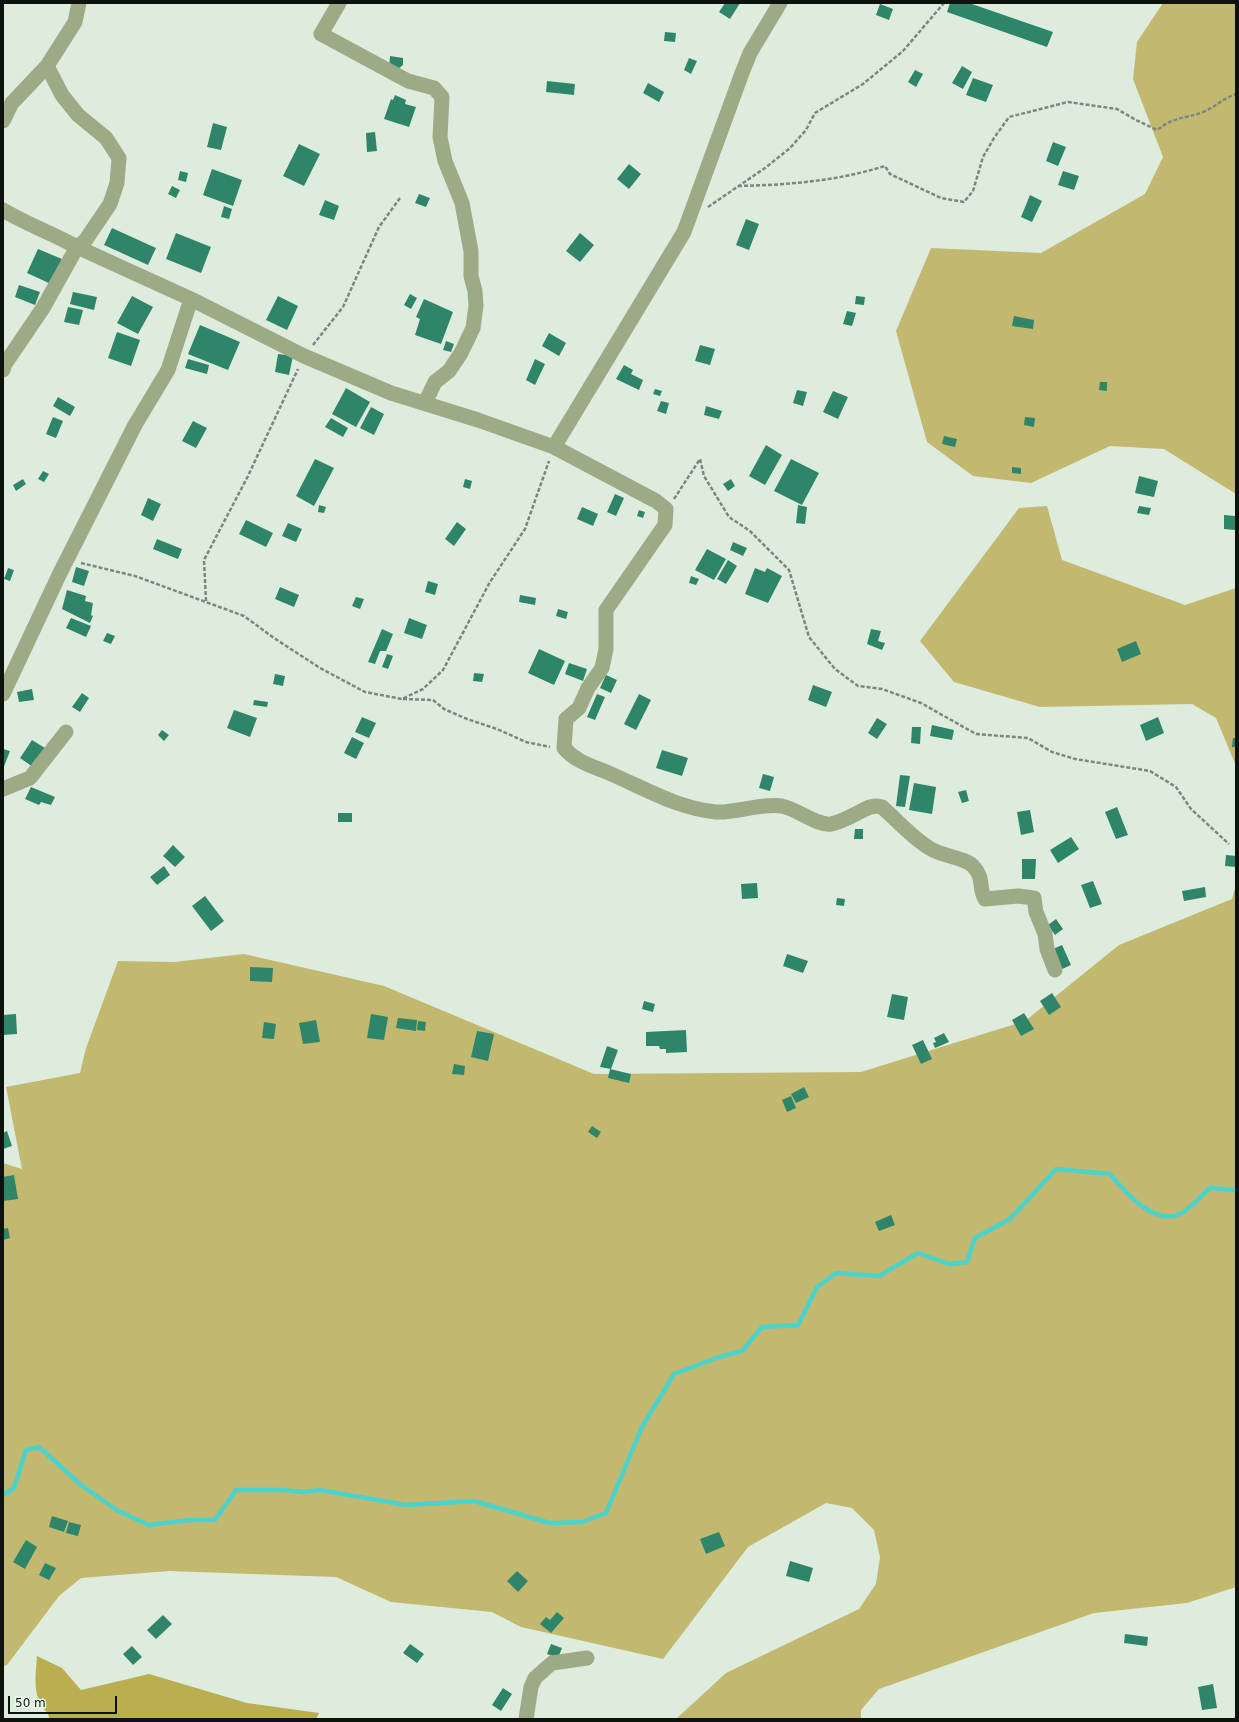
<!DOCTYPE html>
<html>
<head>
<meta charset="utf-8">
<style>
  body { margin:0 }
  #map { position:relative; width:1239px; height:1722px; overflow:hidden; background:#deecde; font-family:"DejaVu Sans",sans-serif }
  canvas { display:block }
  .frame { position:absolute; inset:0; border:4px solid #0d120e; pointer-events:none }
  .scale { position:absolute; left:8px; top:1696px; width:109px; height:18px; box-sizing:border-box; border:2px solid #0d120e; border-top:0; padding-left:5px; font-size:12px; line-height:14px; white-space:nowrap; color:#0d120e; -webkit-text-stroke:3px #ebf9eb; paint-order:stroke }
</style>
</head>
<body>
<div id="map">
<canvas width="1239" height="1722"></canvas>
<div class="frame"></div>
<div class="scale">50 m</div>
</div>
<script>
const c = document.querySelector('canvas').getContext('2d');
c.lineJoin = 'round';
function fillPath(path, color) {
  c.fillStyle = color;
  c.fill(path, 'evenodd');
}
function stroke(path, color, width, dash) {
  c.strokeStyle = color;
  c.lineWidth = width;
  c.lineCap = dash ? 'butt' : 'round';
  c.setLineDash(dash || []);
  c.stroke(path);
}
const green = new Path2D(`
  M1163 3H1236V494L1164 449 1110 446 1031 483 973 476 927 442 896 331 931 248 1041 253 1145 194 1163 157 1133 79 1137 42Z
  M1047 506 1062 560 1185 605 1236 588V766L1216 718 1192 704 1040 707 954 682 920 641 1019 508Z
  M1236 884V1587L1187 1603 1094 1613 879 1689 861 1710V1719H676L726 1673 859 1609 876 1584 880 1557 874 1530 852 1508 826 1503 748 1547 663 1659 521 1627 492 1612 391 1602 336 1577 169 1571 81 1578 59 1596 7 1665 3 1666V1163L22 1169 6 1087 80 1073 86 1048 118 961 174 962 244 954 384 986 594 1074 861 1072 1025 1021 1119 945 1232 899Z`);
const forest = new Path2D(`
  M37 1656 62 1668 81 1690 149 1674 247 1703 319 1713 316 1719H49C49 1711 43 1710 40 1703 33 1689 36 1671 37 1656Z`);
const stream = new Path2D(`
  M3 1495 14 1488 26 1450 39 1447 80 1484 118 1511 149 1525 190 1520H215L236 1490H282L304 1492 320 1490 406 1505 474 1501 550 1523 582 1522 606 1513 642 1427 674 1374 719 1357 742 1351 762 1327 798 1325 817 1287 836 1273 879 1276 918 1253 949 1264 967 1262 975 1238 1010 1219 1056 1169 1110 1174C1125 1191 1153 1226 1180 1214 1189 1210 1202 1195 1210 1188L1236 1190`);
const building = new Path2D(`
  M725 3H740L730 19 719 12Z
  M950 3H969L1053 32 1047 47 947 12Z
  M880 4 893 9 889 20 876 15Z
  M665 32 676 33 675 42 664 41Z
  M390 56 403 58V65L398 69 389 68Z
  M689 58 697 61 691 74 684 70Z
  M962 66 972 72 963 89 952 83Z
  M915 70 923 74 916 87 908 82Z
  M973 78 993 85 986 102 966 95Z
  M547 81 575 84 574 95 546 92Z
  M648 83 664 92 659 102 643 93Z
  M395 95 406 100 405 104 416 107 409 127 384 119 391 99 393 100Z
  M213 123 227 127 221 150 207 147Z
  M375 132 377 151 367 152 366 133Z
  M1053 142 1066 147 1058 166 1046 161Z
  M299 144 320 154 304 186 283 176Z
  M629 164 641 174 629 189 617 179Z
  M212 169 242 180 233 206 203 195Z
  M180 171 188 173 186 182 178 180Z
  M1063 171 1079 176 1074 190 1058 185Z
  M172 186 180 190 176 198 168 194Z
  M419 194 430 198 426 207 415 203Z
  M1030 195 1042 201 1032 222 1021 217Z
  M325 200 339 206 334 220 319 215Z
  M224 206 232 209 229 219 221 217Z
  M746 219 759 224 749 250 736 245Z
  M112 228 156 248 148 265 104 245Z
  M176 233 211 247 201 273 166 259Z
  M580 233 594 245 580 262 566 251Z
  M38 249 62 259 51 284 27 273Z
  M19 285 40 292 35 305 15 297Z
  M73 292 97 297 94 310 70 304Z
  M410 294 417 298 411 309 404 305Z
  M132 296 153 307 138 334 117 323Z
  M278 296 298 306 287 330 266 320Z
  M856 296 865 297 864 305 855 304Z
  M424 299 453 312 441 344 415 335 420 319 416 317Z
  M68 307 83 310 79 325 64 322Z
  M847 311 856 313 852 326 843 324Z
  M1014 316 1034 320 1033 329 1012 326Z
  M200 325 240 342 228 370 188 354Z
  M117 332 140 340 131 366 108 358Z
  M549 333 566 343 559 356 542 346Z
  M446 341 454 344 451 352 443 350Z
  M700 345 715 349 710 365 695 361Z
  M278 354 293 356 289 375 275 372Z
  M188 359 209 365 207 374 185 368Z
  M535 359 545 364 535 385 526 380Z
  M624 365 633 370 631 374 643 380 639 390 616 379Z
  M1100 382H1107V391L1099 390Z
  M346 388 370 402 356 427 332 414Z
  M655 389 662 391 660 396 653 394Z
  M797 390 807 392 803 406 793 403Z
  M833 391 848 397 838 419 823 412Z
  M58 397 75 407 70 416 53 406Z
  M661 401 669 403 666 414 657 411Z
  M706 406 722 411 719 419 704 415Z
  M371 407 384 414 374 435 360 428Z
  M53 417 63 421 56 438 46 434Z
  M1025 417 1035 418 1034 427 1024 425Z
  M331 418 348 428 343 437 325 427Z
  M193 421 207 428 196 448 182 441Z
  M944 436 957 439 955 447 942 444Z
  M766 445 782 455 765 485 749 476Z
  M315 459 334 468 314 506 296 496Z
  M791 459 819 473 802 505 774 491Z
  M1012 467 1021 468V474L1012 473Z
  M43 471 49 474 44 482 38 479Z
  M1139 476 1158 481 1154 497 1135 493Z
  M23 479 26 484 16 491 13 485Z
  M465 479 472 481 470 489 463 487Z
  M731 479 735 486 728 491 723 484Z
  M615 494 624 498 616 516 607 512Z
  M148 498 161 504 153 521 141 515Z
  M319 505 326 507 324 513 318 512Z
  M798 505 807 507 805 524 796 523Z
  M1139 506 1151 508 1149 515 1137 513Z
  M582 507 598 514 593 526 577 519Z
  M639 510 645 512 643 518 637 516Z
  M1224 515 1235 516V530L1224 529Z
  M246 520 273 533 266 547 239 534Z
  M457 522 466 529 454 546 445 539Z
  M288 523 302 529 296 542 282 536Z
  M157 539 182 549 178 559 153 549Z
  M733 542 747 548 743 556 730 550Z
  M707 549 726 559 714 580 695 570Z
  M728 560 737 566 726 584 717 579Z
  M76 567 89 571 84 586 72 582Z
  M8 568 14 570 10 581 4 579Z
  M755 568 765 572 767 568 782 576 768 603 745 594Z
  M691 576 699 579 696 585 689 583Z
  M428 581 438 584 435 595 425 592Z
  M280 587 299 595 294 607 275 599Z
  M67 590 86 596 85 601 93 603 91 615 93 616 90 623 62 609Z
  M520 595 536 598 535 605 519 602Z
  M356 597 364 599 360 609 352 606Z
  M558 609 568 612 566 619 556 616Z
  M71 618 91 626 86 637 66 628Z
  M409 618 427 625 422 639 404 633Z
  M382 629 393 634 386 651H380L375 664 368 662Z
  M871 629 881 631 878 641 885 643 882 650 867 644Z
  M107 633 115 636 111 644 103 641Z
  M1136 641 1141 654 1122 662 1117 649Z
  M539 649 565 661 554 685 528 673Z
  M387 654 393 656 388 669 382 667Z
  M569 663 587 669 583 681 565 674Z
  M474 673 484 674 482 682 473 681Z
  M275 674 285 676 283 686 273 684Z
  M606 675 617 680 611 693 600 688Z
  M813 685 832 692 826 707 808 700Z
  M32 689 34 700 19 702 17 692Z
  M82 693 89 698 80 712 72 707Z
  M597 694 605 697 595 720 587 717Z
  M639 694 651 700 636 730 624 724Z
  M254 700 268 702 267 707 253 705Z
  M234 710 257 718 250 737 227 728Z
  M362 717 376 723 369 738 355 732Z
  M1158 717 1164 733 1146 741 1140 725Z
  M877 718 887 724 877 739 868 733Z
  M932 725 954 730 952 740 930 736Z
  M912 727H921L920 744 911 743Z
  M162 730 169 735 164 741 158 735Z
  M352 737 364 743 356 759 344 753Z
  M1233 738H1236V747H1232Z
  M32 740 45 748 33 767 20 758Z
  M3 749 10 751 3 769Z
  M662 750 688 758 682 776 656 768Z
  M763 774 774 777 770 791 759 788Z
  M900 775 910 776 905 807 896 806Z
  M914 783 936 787 932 814 909 810Z
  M31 787 55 797 51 805 41 802 39 805 25 799Z
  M966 790 969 801 962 803 958 792Z
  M1117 807 1128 835 1116 839 1105 812Z
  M1030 810 1034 832 1021 835 1017 812Z
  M338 813H352V822H338Z
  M855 829H863V839H854Z
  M1071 837 1079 849 1058 863 1050 850Z
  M173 845 185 857 175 867 163 856Z
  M1226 855 1236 856V867L1225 866Z
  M1022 859H1036L1035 879H1022Z
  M164 866 170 875 157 885 150 877Z
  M1093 881 1102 904 1090 908 1081 885Z
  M757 883 758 898 742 899 741 884Z
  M1205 887 1206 897 1184 901 1182 891Z
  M205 896 224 921 211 931 192 906Z
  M837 898 845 899 844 906 836 905Z
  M1056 919 1063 929 1055 935 1048 925Z
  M1062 945 1071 965 1060 970 1051 950Z
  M787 954 808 961 803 973 783 966Z
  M250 967 273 968 272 982 250 981Z
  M1052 993 1061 1007 1049 1015 1040 1001Z
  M892 994 908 997 904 1020 887 1017Z
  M644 1001 655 1004 653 1012 642 1009Z
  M1024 1013 1034 1029 1021 1036 1012 1020Z
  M16 1014 17 1034 3 1035V1015Z
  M371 1014 388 1017 384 1040 367 1038Z
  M398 1018 417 1020 416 1031 396 1028Z
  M316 1020 320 1042 303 1044 299 1023Z
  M418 1021 426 1022 425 1031 417 1030Z
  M264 1022 276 1024 274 1039 262 1038Z
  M686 1030 687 1052 666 1053V1049H660L659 1046H646V1032Z
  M477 1031 494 1034 488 1061 471 1057Z
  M944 1033 949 1042 935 1048 933 1043 936 1042 934 1038Z
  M923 1040 932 1059 921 1064 912 1045Z
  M607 1046 618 1050 611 1069 600 1067Z
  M454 1064 465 1066 464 1075 452 1074Z
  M610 1069 631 1074 629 1083 608 1078Z
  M804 1087 809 1097 796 1103 791 1094Z
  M791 1096 796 1108 787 1112 782 1100Z
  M592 1126 601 1132 597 1138 588 1132Z
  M7 1131 12 1146 3 1149V1133Z
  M14 1175 18 1199 3 1201V1177Z
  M891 1215 895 1225 879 1231 875 1222Z
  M8 1228 10 1238 3 1240V1229Z
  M52 1516 68 1521 64 1532 49 1527Z
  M69 1522 81 1525 78 1536 66 1533Z
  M719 1532 725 1546 706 1554 700 1539Z
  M26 1540 37 1547 25 1569 13 1562Z
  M790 1561 813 1568 809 1582 786 1576Z
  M45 1563 56 1568 49 1580 39 1575Z
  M517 1571 528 1581 518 1592 507 1581Z
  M557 1612 564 1618 551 1633 540 1624 546 1617 550 1620Z
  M163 1615 172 1624 156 1639 147 1630Z
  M1125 1634 1148 1637 1147 1646 1124 1643Z
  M410 1644 424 1654 417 1663 403 1653Z
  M551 1644 562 1648 558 1658 547 1654Z
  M132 1646 142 1657 133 1665 123 1654Z
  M1213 1684 1217 1708 1202 1710 1198 1687Z
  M503 1688 512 1694 501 1711 492 1705Z`);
const path = new Path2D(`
  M738 186C788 185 837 181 885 166L890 174 941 198 964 202 973 191 983 157 994 138 1009 117 1068 102 1117 109 1136 120 1157 130C1175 116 1185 119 1203 112 1215 107 1224 98 1236 94
  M708 207 765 168 790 148 806 130 815 113 863 84 903 51 944 3
  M313 345 343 307 379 227 400 198
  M674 499 700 459 704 476 729 517 750 531 789 570 809 637 835 669 858 686 882 689 921 703 976 734 1028 738 1052 752 1075 759 1150 771 1176 787 1191 809 1229 844
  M81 563 135 576 244 616 274 638 320 668 365 692 402 699 423 689 443 670 490 582 525 529 549 461
  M206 601 204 560 248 476 298 369
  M403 699 433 700 444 709 467 719 497 729 526 742 550 747
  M1234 1719 1236 1718`);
const minor = new Path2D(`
  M339 3 321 34 408 81 434 88 442 97 440 137 445 161 462 203 471 251V276L475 291 476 306 473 328 461 353 449 371 435 382 425 403
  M780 3 750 53 742 73 684 232 554 447 656 501 666 509 665 525 606 610V649L602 668 588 688 579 708 566 719 564 748C577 763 593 766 611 774 646 789 677 808 716 812 737 813 760 803 782 806 797 809 817 826 831 824 843 822 858 812 870 807L876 806 882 807C898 821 913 839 931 849 942 856 966 858 973 866 985 879 978 887 985 899L1018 896 1034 898 1036 912 1045 934 1047 949 1055 970
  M47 66 75 22 79 3
  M3 121 12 103 47 66 62 95 78 115 106 138 119 158 117 183 110 204 85 241 77 247 191 299 304 356 391 393 478 420 554 447
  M3 210C26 224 52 233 77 247L43 308 5 364 3 370
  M3 694 60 573 135 425 168 370 191 299
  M3 789 30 778 66 732
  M526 1719 531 1687 535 1678 552 1663 587 1658`);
fillPath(green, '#c2b86f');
fillPath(forest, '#bbae50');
stroke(stream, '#4ad2cb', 4.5);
fillPath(building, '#2f8569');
stroke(path, '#7d877d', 2.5, [4, 2]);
stroke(minor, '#9daa86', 15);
</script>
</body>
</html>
